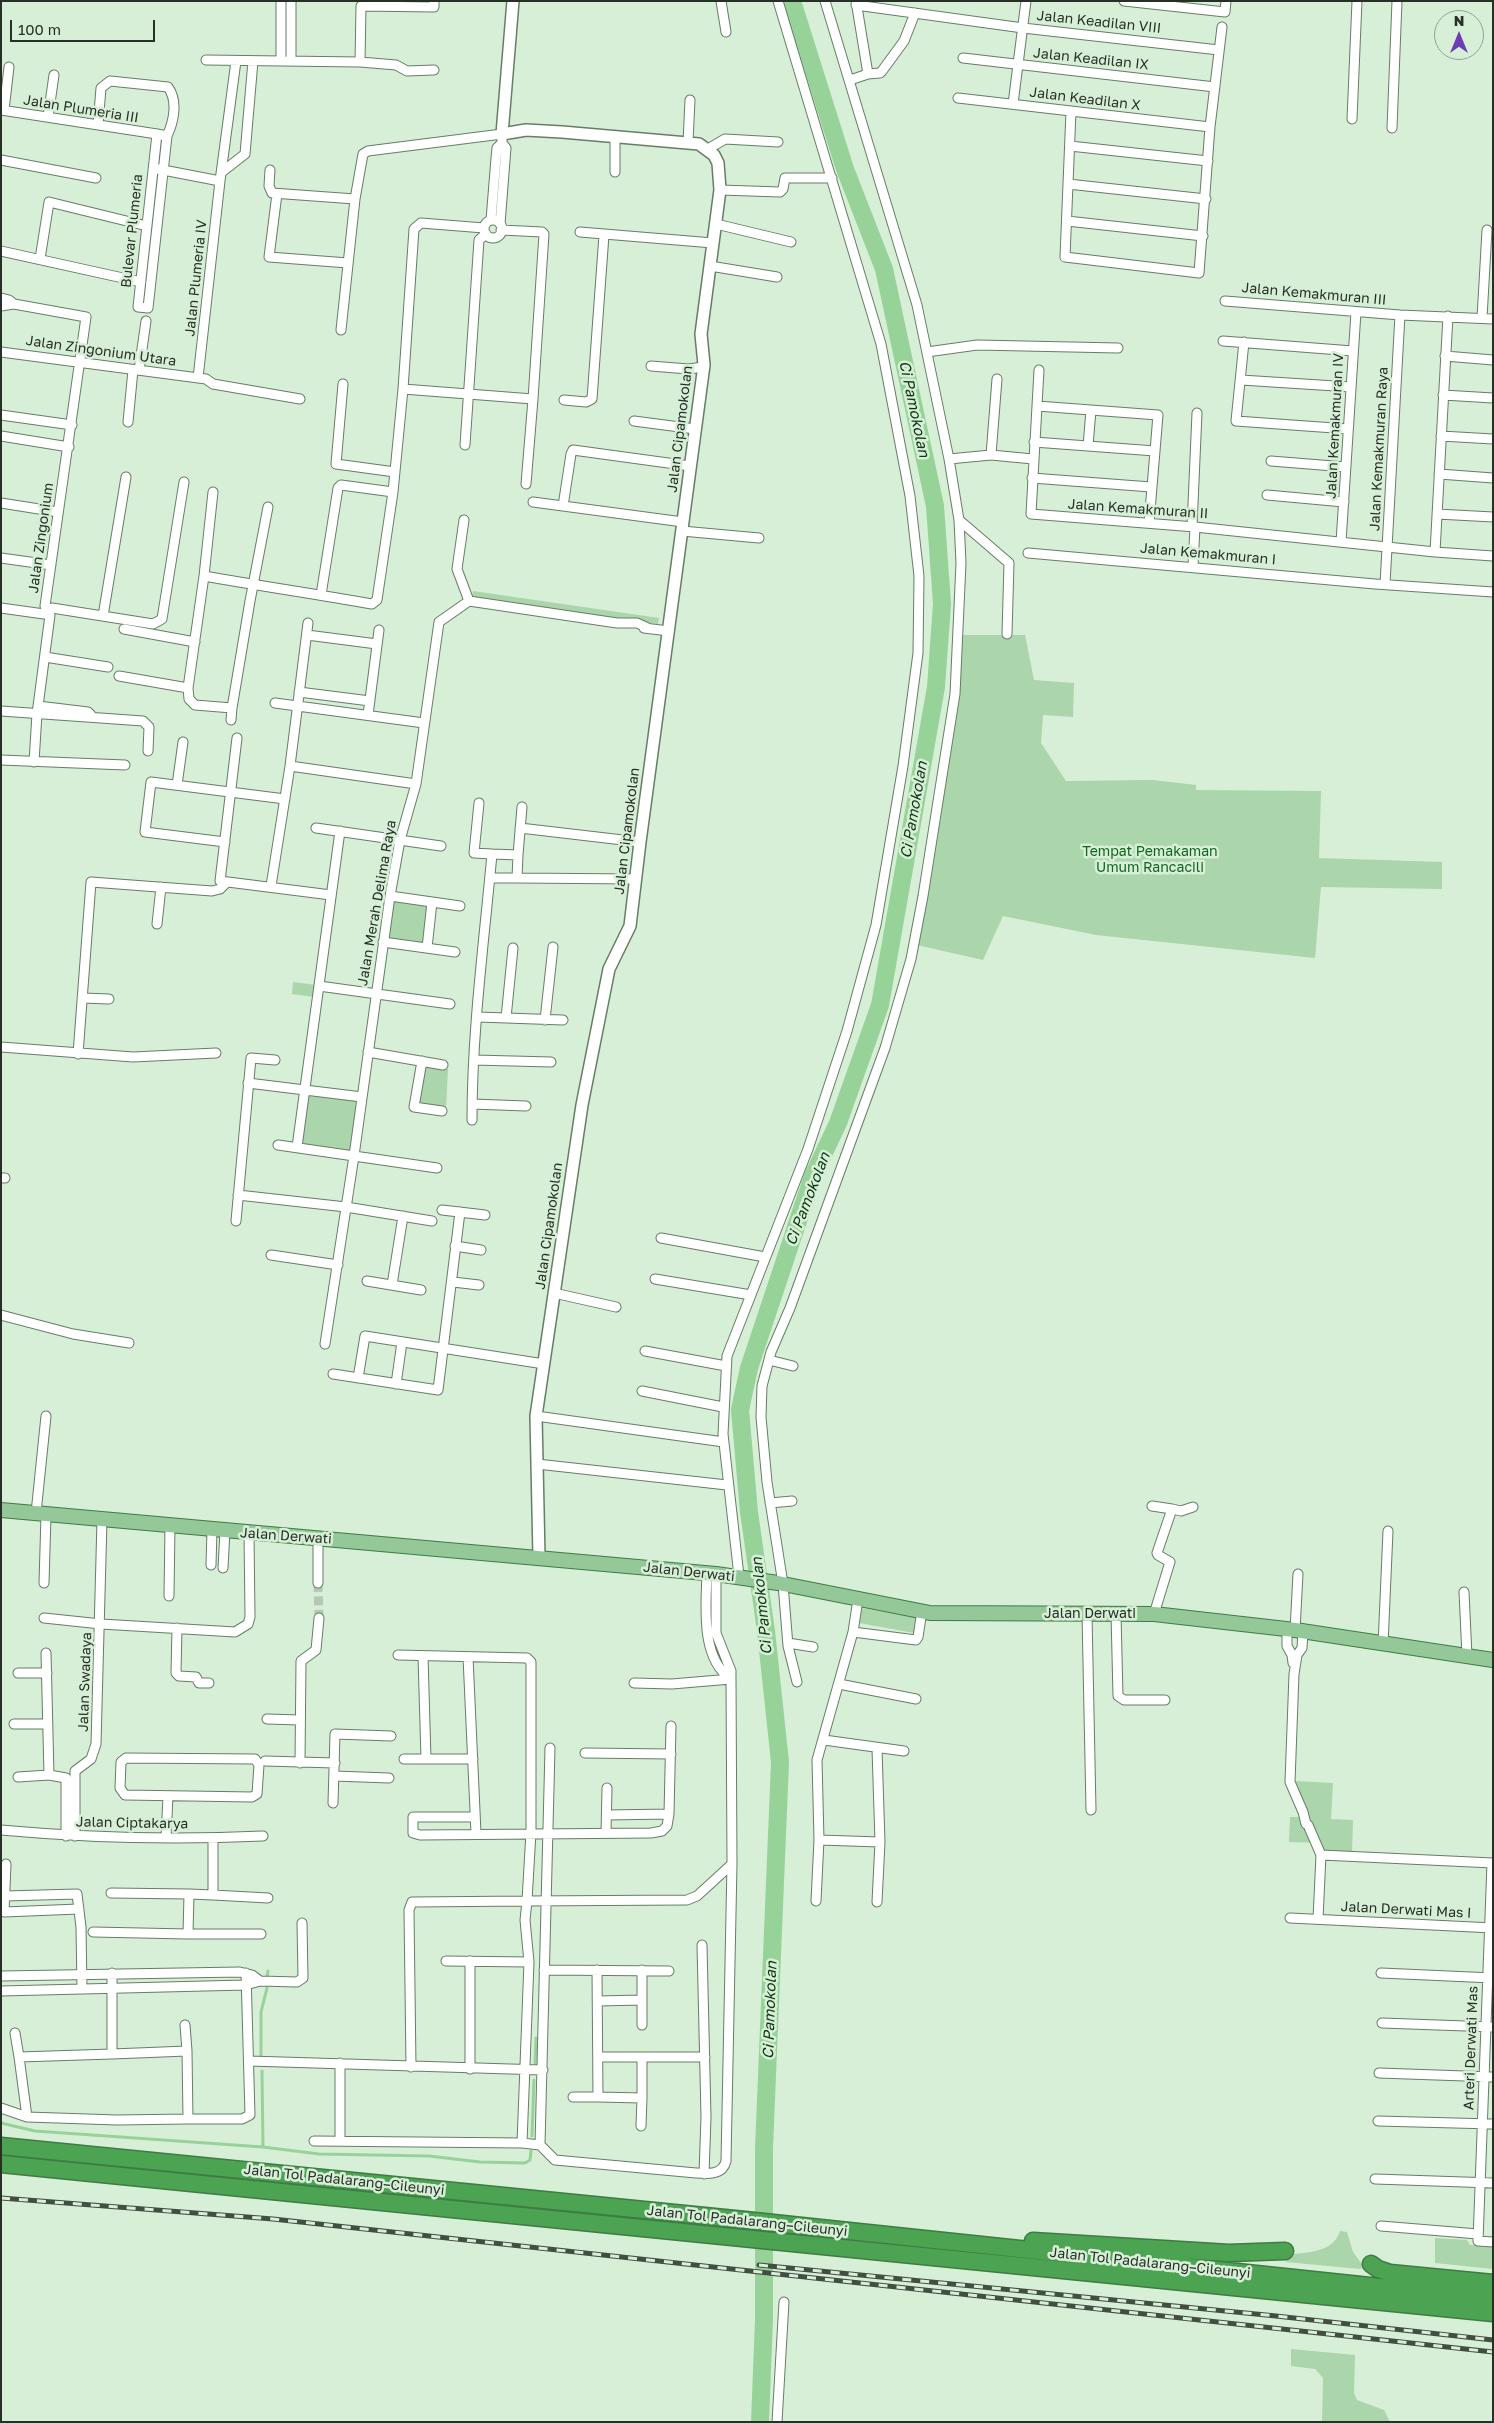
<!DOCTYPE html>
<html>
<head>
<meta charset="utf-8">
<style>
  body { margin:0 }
  #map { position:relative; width:1494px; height:2423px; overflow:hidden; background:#d7efd7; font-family:"Golos Text",sans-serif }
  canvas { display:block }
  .frame { position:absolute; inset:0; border:2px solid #273027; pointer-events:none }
  .north { position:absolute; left:1434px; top:10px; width:50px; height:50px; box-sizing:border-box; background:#d7efd7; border:1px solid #91a391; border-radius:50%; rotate:0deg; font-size:14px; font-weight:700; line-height:20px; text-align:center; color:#273027 }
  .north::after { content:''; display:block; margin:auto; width:18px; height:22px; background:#6d3cb4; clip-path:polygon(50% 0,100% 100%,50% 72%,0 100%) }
  .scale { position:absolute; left:10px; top:20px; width:145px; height:22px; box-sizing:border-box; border:2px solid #273027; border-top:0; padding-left:6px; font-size:15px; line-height:18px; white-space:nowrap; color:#273027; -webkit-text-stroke:4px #d7efd7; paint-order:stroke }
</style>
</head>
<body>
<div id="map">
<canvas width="1494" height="2423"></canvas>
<div class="frame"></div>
<div class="north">N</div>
<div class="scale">100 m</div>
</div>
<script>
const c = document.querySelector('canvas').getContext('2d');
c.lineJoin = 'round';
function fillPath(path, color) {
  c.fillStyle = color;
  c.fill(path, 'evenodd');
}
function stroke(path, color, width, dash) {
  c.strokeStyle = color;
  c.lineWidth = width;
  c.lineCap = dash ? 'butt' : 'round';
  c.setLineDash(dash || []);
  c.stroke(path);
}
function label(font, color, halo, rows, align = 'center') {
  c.font = font + ' "Golos Text",sans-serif';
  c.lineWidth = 5;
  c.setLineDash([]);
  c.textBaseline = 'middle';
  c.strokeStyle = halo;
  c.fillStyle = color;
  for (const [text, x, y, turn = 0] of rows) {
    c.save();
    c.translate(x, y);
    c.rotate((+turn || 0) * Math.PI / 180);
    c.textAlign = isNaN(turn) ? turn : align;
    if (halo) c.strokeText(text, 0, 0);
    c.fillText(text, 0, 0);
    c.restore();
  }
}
const green = new Path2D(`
  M473 591 659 618 658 624 472 597Z
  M960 635H1025L1034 680 1074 683 1073 717 1043 715 1041 743 1066 781 1153 780 1196 785V790L1321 791 1319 858 1442 862V889L1321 887 1315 958 1096 935 1003 916 983 960 917 945Z
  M393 899 429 904 423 944 387 938Z
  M293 982 316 985 314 997 292 994Z
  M424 1066 448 1069 446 1109 418 1105Z
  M307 1093 359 1100 352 1153 300 1146Z
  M861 1608 917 1618 914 1633 859 1623Z
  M1295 1781 1333 1783 1331 1819 1353 1820 1352 1853 1324 1852 1320 1843 1289 1842 1290 1817H1299L1307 1809Z
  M1340 2231 1347 2232 1353 2252 1364 2267 1360 2269 1286 2262 1285 2255C1305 2252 1333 2254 1340 2231Z
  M1435 2238 1467 2240 1470 2245 1493 2246V2269L1435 2263Z
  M1291 2349 1355 2355 1354 2393 1357 2400 1384 2410 1390 2422H1322L1323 2378 1315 2369 1291 2366Z`);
const stream = new Path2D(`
  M267 1977 268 1971
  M261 2058V2012L267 1988
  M535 2063 536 2038
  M262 2071 263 2147
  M1 2123 35 2131 263 2147 319 2154 429 2156 480 2162 525 2163 530 2160 531 2151
  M532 2136 534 2080`);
const river = new Path2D(`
  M760 2422 764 2319V2148L780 1762 766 1631 749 1512 740 1410 749 1368 813 1176 838 1123 880 1005 936 687 942 604 935 506 884 269 845 169 792 1`);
const minorTunnel = new Path2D(`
  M318 1583 319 1618`);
const minor = new Path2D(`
  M291 1V61
  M721 1 726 32
  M1124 1 1225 12 1226 1
  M856 5 1023 28 1219 50
  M963 58 1215 87
  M206 60 360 62 396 65 407 71 434 70
  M281 61V1
  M360 62 361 6 434 7V1
  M868 74 880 73 882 71 904 41 915 13
  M850 80 868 74 856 1
  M958 98 1210 127
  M1013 104 1026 1
  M1 110 157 134
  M4 110 9 67
  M1071 111 1065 257 1199 273 1210 127 1222 27
  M48 117 54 75
  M1352 119 1357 1
  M98 125 101 88 110 81 168 87C178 101 174 121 167 136L148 308 138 307 157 134 167 136
  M1392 128 1397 1
  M615 136V172
  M688 142 690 100
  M1070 146 1208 161
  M708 149 725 139 778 142
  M1 160 96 178
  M158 169 220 181 236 61
  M270 170 269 186 272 193 355 199
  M222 172 245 154 253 61
  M1068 184 1206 199
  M720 190 780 192 783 189 785 178H832
  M277 194 269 257 348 263
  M484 229a9 9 0 1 1 18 0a9 9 0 1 1-18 0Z
  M1067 221 1203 236
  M500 224 506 148 502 143
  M716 224 791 242
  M501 230 542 232 544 234 533 399
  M580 232 713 243
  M1 251 141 282
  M40 259 49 202 147 226
  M710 266 777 277
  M1 298 9 300 14 304
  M1225 301 1400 315 1493 319
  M1 306 14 304 86 317 45 606 50 615 37 714 34 762
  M1482 318 1487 230
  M341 330 355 199 363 154 368 151 502 134V143L497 148 496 158 491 220
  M1223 341 1353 351
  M1244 342 1236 421 1348 429
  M1 352 206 379 213 384 300 399
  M927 352 977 345 1118 348
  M1445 356 1493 360
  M651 366 688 369 704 367
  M139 370 146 321
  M1039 370 1031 514 1195 527 1435 552 1493 556
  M198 378 220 181
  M1241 380 1351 387
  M343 384 336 464 395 472
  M403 389 414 229 421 223 484 228
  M1443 395 1493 398
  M564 400 586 402 592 399 604 235
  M1037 406 1158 415 1149 523
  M1 415 72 425
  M634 421 695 429
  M128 422 133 370
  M1 436 69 447
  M1441 436 1493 439
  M1034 442 1155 451
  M465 445 479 240 486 234
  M1088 446 1091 410
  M991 455 997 379
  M949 459 991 455 1033 459
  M1271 461 1346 467
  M1439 474 1493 478
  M1032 478 1151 487
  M1267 495 1344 502
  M533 502 683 522
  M1 503 58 512
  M563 506 571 454 573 450 690 466
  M268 507 250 601 232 708 195 705 189 699 188 688 204 576C260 586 316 594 372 604L377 600 393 492 403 389 533 399 526 484
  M1437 514 1493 517
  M464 520 457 569 469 601
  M959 520 1009 563 1007 634
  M1192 527 1197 413
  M682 531 759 538
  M1341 542 1356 312
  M1435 552 1448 316
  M1028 553 1375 584 1493 592
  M1 558 51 565
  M1193 566 1195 527
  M204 576 213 492
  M1385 584 1400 315
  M321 595 338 488 341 485 393 492
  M1 608 44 614 52 608 153 624 162 619 184 482
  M103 616 126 477
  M644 628 669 631
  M124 629 195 642
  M307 635 377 644
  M45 657 108 667
  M119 676 188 688
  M299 692 370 701
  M275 703 424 723
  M38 706 88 712 91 715
  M1 711 143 721 149 727 148 751
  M368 715 379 630
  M231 720 232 708
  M237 738 220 881 331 895
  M1 760 125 765
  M290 766 416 784
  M177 785 183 742
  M479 803 474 853 492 854
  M316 828 441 846
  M520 828 640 842
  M225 842 145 832 151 782 285 799
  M518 855 522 807
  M517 878 635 879
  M271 886 290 766 308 623
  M390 896 460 906
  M157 924 161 887
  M383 942 455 952
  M427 948 432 902
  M319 986 450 1004
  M82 998 109 999
  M478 1017 563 1020
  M506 1018 513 948
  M545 1020 553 947
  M1 1047 133 1057 216 1053
  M368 1052 443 1065
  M78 1054 91 882 212 891 220 889 227 882
  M474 1060 551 1062
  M422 1061 414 1107 442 1111
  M248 1083 362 1097
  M472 1104 526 1106
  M472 1120C472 1031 484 942 492 854L518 855 517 878H490
  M278 1145 437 1168
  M297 1147 340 831
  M1 1178H5
  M238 1195 346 1207 432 1221
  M442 1210 485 1215
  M236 1221 251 1058 275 1060
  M661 1238 765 1257
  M455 1246 481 1250
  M271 1255 338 1265
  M655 1279 751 1295
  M367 1281 421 1290
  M453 1282 479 1285
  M392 1285 403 1216
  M554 1293 616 1307
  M1 1315 73 1334 129 1343
  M325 1344 354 1156 390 896 400 840 416 784 439 622 469 601 617 623H637L648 628
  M645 1351 726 1366
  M769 1360 793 1366
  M333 1374 438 1390 460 1212
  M358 1378 365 1336 544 1364
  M396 1384 402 1342
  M642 1391 723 1407
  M536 1416 724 1442
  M537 1464 727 1485
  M770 1503 792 1501
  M1152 1506 1172 1509
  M36 1513 46 1416
  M318 1538V1583
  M211 1565 212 1530
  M223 1568 225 1531
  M707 1573C706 1605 700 1658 731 1679
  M739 1576 723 1434 727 1356 808 1149 847 1031 876 925 903 766 918 653 919 576 910 496 881 344 778 1
  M44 1583 46 1515
  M1464 1592 1467 1656
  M169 1596 170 1526
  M1087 1614 1091 1810
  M1116 1614 1118 1696 1124 1700H1165
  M1154 1614 1170 1562 1158 1555 1157 1553 1172 1509 1181 1511 1193 1507
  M44 1618 101 1624 235 1632 248 1624 250 1617 249 1533
  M177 1628 176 1673 179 1676 196 1677 199 1683H209
  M1287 1629V1646L1292 1655 1293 1663
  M1295 1630 1298 1574
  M1303 1631 1302 1648 1297 1655 1294 1674 1290 1782 1303 1812 1306 1824 1308 1825 1321 1855 1318 1919
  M853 1632 916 1640 918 1637 922 1611
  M788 1643 813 1647
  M1383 1645 1388 1531
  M46 1653 49 1775
  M398 1655 527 1658 531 1662V1832L527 1901 412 1902 409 1910 411 2067
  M423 1656 426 1759
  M468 1657 476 1833
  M18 1673H47
  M797 1682 788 1646 783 1584 767 1482 761 1417 762 1386 771 1352 790 1308 885 1048 911 959 923 896 955 694 961 563 959 520 949 459 917 305 825 1
  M634 1683 672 1684 731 1679
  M839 1684 916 1699
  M267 1719 300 1720
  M14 1724H47
  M824 1740 904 1751
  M585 1753 671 1754
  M126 1758 255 1759 259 1765 257 1794 252 1797 125 1795 120 1788 121 1762Z
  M404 1759H473
  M265 1761 335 1763
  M300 1763 301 1661 316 1650 319 1618
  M334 1776 389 1778
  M18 1777 49 1775 66 1778V1836
  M333 1803 335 1734 391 1736
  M607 1815 669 1814 671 1726
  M475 1817H413V1833L420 1835 651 1833 662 1831 667 1826 669 1814
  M1 1830C88 1838 176 1840 263 1836
  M606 1833 607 1788
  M75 1836V1771L91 1759 96 1744 102 1520
  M166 1838 168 1796
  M213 1838V1895L268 1898
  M819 1840 880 1842 877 1749
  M1321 1855 1493 1863
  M1492 1863 1478 2241 1493 2242
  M6 1864 4 1912 79 1909
  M111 1893 189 1894
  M213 1895 189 1894 188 1934H261
  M5 1896 77 1894 81 1927 82 1989
  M816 1901 819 1840 817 1760 853 1632 858 1599
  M877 1902 880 1842
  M1290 1918 1493 1928
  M93 1932 188 1934
  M702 1945 706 2117 704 2174
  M446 1961 529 1962
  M470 1961V2069
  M544 1970 669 1971
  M642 1970V2025
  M112 1973V2054L187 2051 188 2119H242L250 2115 246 1973
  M1381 1973 1493 1978
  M1 1976 240 1972 252 1975 260 1981
  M1 1991 246 1985 260 1981 297 1982 303 1978 302 1923
  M598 2001 642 2000
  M1382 2023 1493 2027
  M185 2025 187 2051
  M15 2033 19 2057
  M598 2057H705
  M249 2061 543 2070
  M1379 2073 1493 2077
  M573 2097H598L597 1970
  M598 2097 642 2098V2058
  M1 2108 27 2117 117 2120 188 2119
  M27 2117 19 2057 112 2054
  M1378 2121 1493 2124
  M641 2126 642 2098
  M314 2141 522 2143 540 2145 555 2160 696 2173C708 2174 723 2175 726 2161L732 1864 731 1679V1671L716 1633V1574
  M340 2141V2063
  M522 2143 529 1962 525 1920 527 1901 687 1900 697 1896 732 1864
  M540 2145 550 1748
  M1375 2179 1493 2183
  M1381 2226 1478 2234
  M777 2422 784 2302`);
const tertiary = new Path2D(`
  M513 1 502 134 526 130 562 132 699 144 714 155 718 163 720 190 701 334 704 365 640 842 630 926 609 969 582 1105 536 1416 539 1557`);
const primary = new Path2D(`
  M1 1510 716 1574 778 1583 930 1613 1154 1614 1295 1630 1493 1660`);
const motorway = new Path2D(`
  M1 2146 745 2220 1493 2299
  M1 2164 1493 2313
  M1033 2241 1229 2253 1285 2251
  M1371 2264 1378 2269 1390 2273 1493 2283`);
const rail = new Path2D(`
  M1 2198 273 2219 1493 2352
  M759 2265 1276 2316 1493 2340`);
const streetNames = [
  ["Jalan Keadilan VIII",1099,22,6],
  ["Jalan Keadilan IX",1091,59,6],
  ["Jalan Keadilan X",1085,99,7],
  ["Jalan Plumeria III",81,109,9],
  ["Bulevar Plumeria",132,231,-84],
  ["Jalan Plumeria IV",196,278,-84],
  ["Jalan Kemakmuran III",1314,294,5],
  ["Jalan Zingonium Utara",101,351,8],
  ["Jalan Kemakmuran IV",1335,426,-87],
  ["Jalan Cipamokolan",680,429,-83],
  ["Jalan Kemakmuran Raya",1379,449,-87],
  ["Jalan Kemakmuran II",1138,509,4],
  ["Jalan Zingonium",41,538,-82],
  ["Jalan Kemakmuran I",1208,554,5],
  ["Jalan Cipamokolan",627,831,-83],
  ["Jalan Merah Delima Raya",377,903,-80],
  ["Jalan Cipamokolan",549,1226,-82],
  ["Jalan Derwati",286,1536,4],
  ["Jalan Derwati",689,1572,6],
  ["Jalan Derwati",1090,1614],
  ["Jalan Swadaya",85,1682,-88],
  ["Jalan Ciptakarya",132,1823,1],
  ["Jalan Derwati Mas I",1406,1910,3],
  ["Arteri Derwati Mas",1471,2048,-88],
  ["Jalan Tol Padalarang–Cileunyi",344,2180,6],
  ["Jalan Tol Padalarang–Cileunyi",747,2221,6],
  ["Jalan Tol Padalarang–Cileunyi",1150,2263,6]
];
const parkNames = [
  ["Tempat Pemakaman",1150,852],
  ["Umum Rancacili",1150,868]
];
const waterNames = [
  ["Ci Pamokolan",914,409,78],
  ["Ci Pamokolan",914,810,-80],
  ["Ci Pamokolan",808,1199,-69],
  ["Ci Pamokolan",762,1606,-96],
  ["Ci Pamokolan",770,2010,-88]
];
fillPath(green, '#abd5ab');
stroke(stream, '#97d399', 3);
stroke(river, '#97d399', 18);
stroke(minorTunnel, '#b4c9b4', 9, [9, 4.5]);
stroke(minor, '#667d66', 11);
stroke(tertiary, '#667d66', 14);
stroke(primary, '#3f7b44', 16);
stroke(motorway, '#3f7b44', 19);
stroke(minor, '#fff', 9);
stroke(tertiary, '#fff', 11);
stroke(primary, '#94c898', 14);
stroke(motorway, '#4ca453', 16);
stroke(rail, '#424e42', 5);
stroke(rail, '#d7efd7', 3, [9]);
label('14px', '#273027', '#d7efd7', streetNames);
label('14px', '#10661f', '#d7efd7', parkNames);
label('italic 15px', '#0c3611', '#d7efd7', waterNames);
</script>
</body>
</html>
